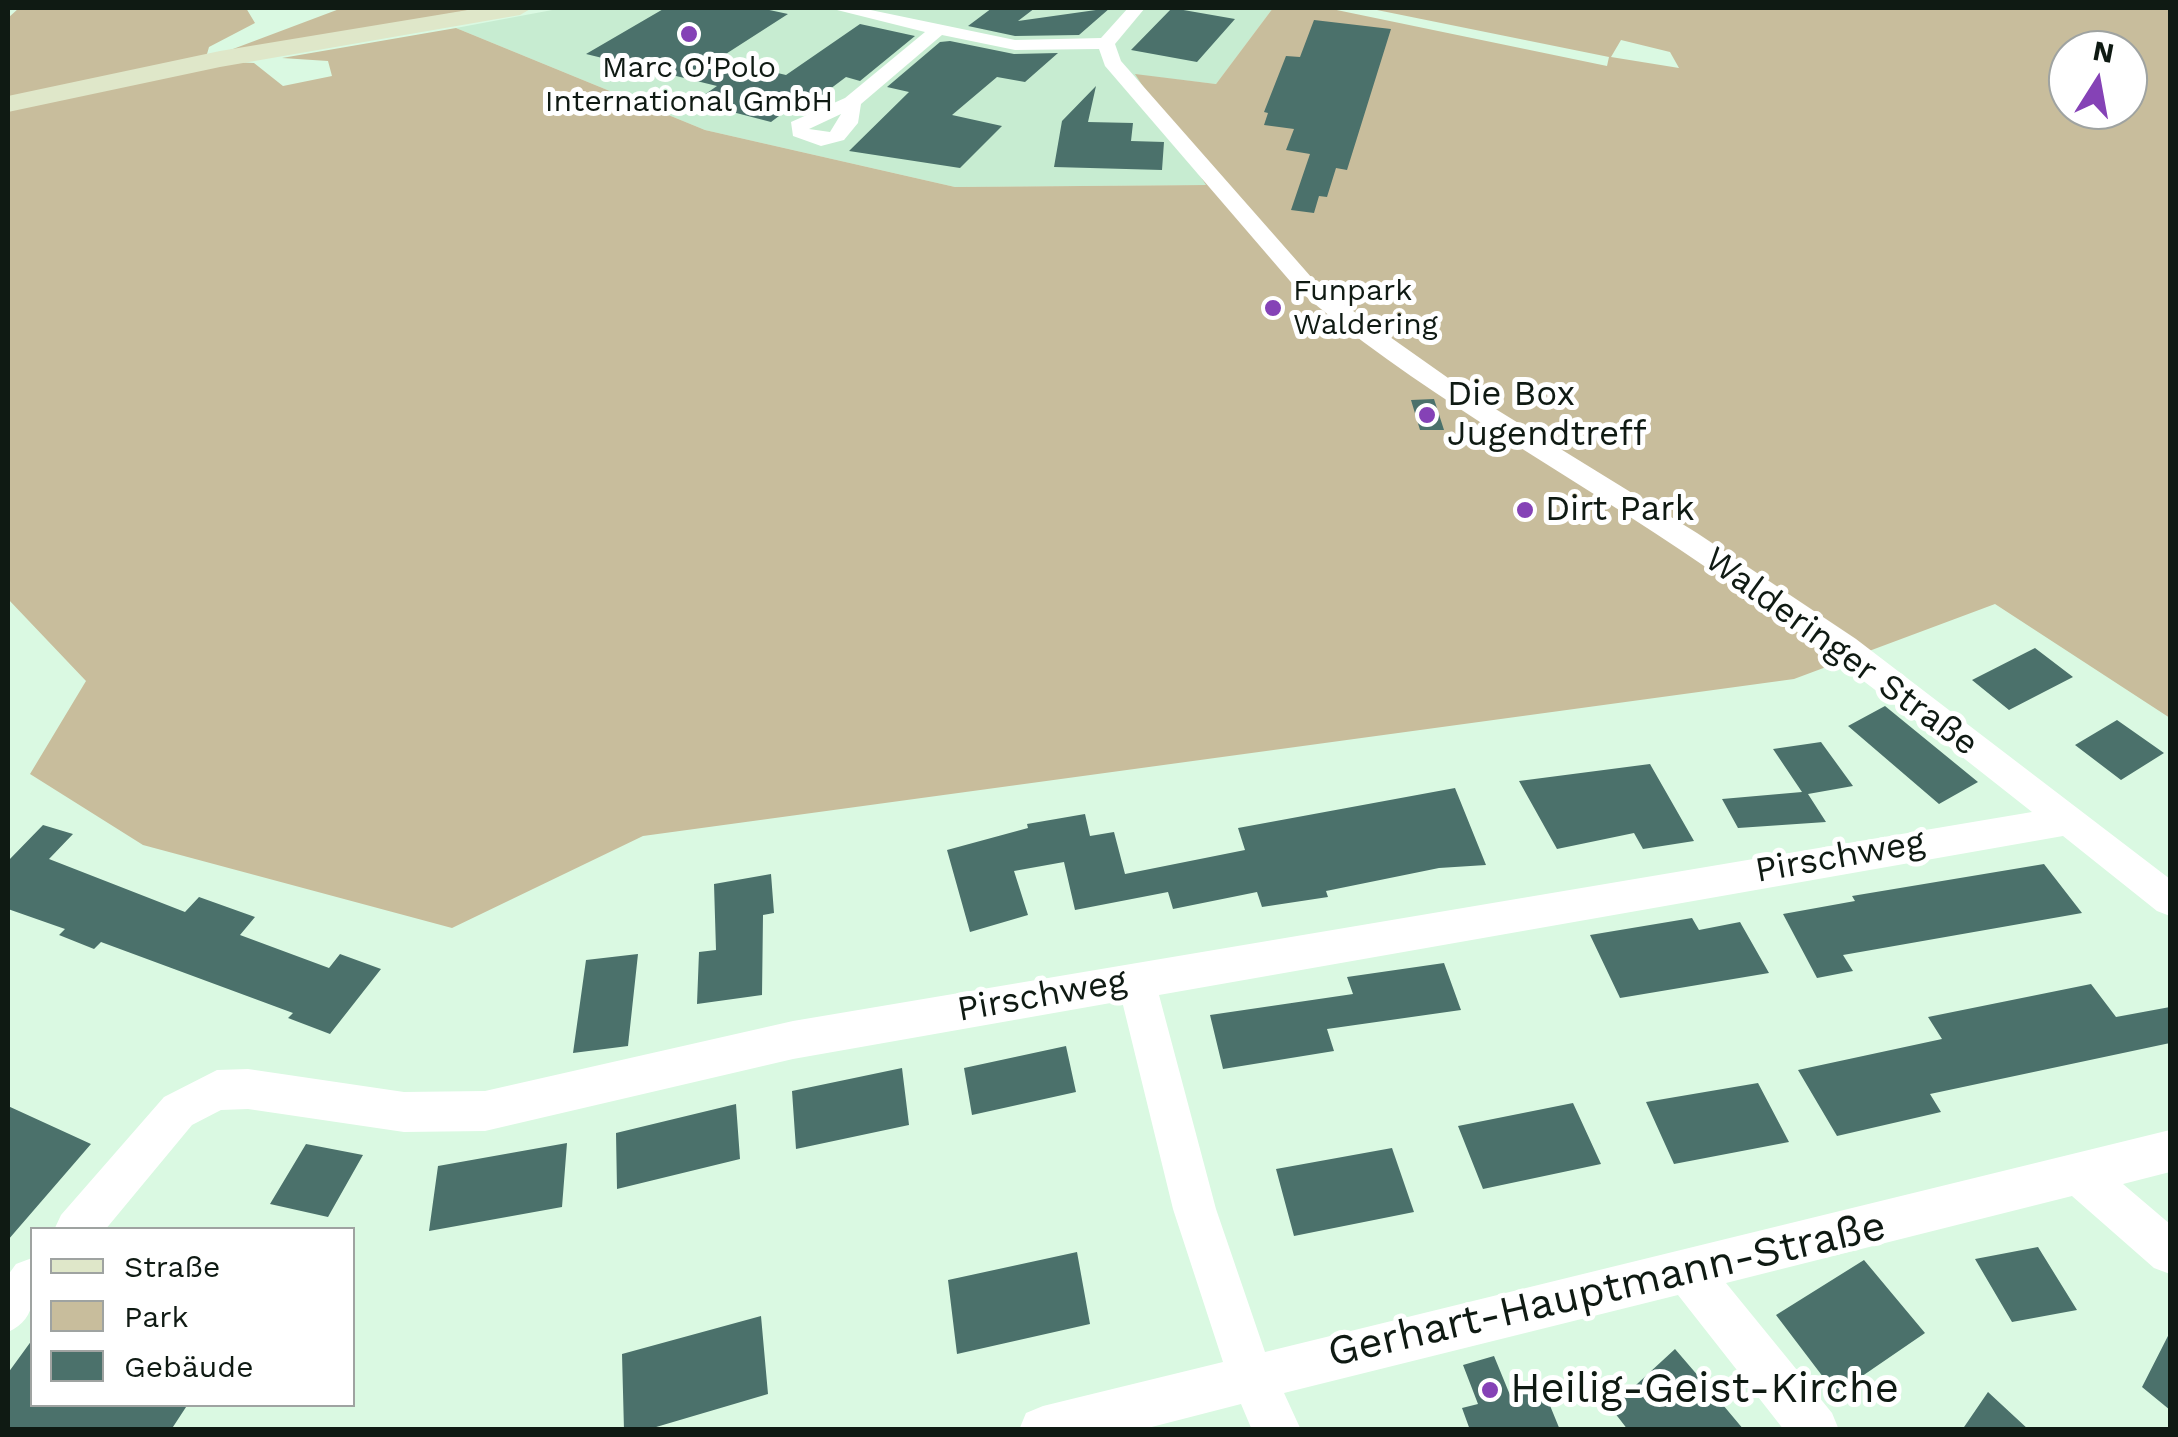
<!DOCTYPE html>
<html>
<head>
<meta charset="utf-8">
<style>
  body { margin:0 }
  #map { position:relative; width:2178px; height:1437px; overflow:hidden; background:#daf9e2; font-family:"Work Sans",sans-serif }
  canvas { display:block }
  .frame { position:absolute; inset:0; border:10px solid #0f1a13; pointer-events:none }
  .legend { position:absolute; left:30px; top:1227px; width:325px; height:180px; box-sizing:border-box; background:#fff; border:2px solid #9fa3a1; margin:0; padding:12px 18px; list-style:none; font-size:30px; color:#0f1a13 }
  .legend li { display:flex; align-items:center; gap:20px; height:50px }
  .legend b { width:50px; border:2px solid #9fa3a1 }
  .north { position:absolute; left:2048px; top:30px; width:100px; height:100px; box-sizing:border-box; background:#fff; border:2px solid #9fa3a1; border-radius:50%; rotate:11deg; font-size:28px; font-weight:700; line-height:40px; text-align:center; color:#0f1a13 }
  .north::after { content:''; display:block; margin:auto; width:35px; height:45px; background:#8542b6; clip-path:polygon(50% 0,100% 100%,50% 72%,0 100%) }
</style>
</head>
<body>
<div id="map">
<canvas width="2178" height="1437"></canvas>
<div class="frame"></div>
<ul class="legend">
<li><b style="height:12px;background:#dfe7c9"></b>Straße</li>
<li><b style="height:28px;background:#c8bd9c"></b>Park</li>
<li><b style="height:28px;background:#4b716b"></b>Gebäude</li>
</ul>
<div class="north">N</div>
</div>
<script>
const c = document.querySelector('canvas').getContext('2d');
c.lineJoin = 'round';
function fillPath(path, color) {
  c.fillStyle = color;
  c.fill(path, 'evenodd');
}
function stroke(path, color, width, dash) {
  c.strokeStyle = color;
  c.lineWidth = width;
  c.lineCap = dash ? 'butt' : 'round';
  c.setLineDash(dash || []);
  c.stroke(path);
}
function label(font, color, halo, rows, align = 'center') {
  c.font = font + ' "Work Sans",sans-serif';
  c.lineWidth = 10;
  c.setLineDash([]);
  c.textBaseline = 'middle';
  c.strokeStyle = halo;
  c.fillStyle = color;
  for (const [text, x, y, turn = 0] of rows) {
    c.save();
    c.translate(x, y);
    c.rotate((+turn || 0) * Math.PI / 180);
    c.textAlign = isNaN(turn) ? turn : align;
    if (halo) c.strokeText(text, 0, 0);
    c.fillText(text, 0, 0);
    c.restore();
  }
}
const built = new Path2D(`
  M563 8H1273L1216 84 1136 75 1207 185 955 187 705 130 456 28Z`);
const green = new Path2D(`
  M19 8H246L255 23 209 47 205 61 254 63 283 86 332 76 328 61 282 58 456 28 705 130 955 187 1206 185 1135 74 1216 84 1273 8H1327L1607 66 1609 57 1367 8H2170V718L1995 604 1794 679 643 836 452 928 143 845 30 774 86 681 8 599V18ZM1621 40 1670 52 1679 68 1611 57ZM2068 50H2128V110H2068Z
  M342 8H483L225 52Z`);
const building = new Path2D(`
  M665 8H760L788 14 718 59 786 75 860 24 915 36 860 81 846 77 798 113 787 110 771 122 694 102 717 86 586 54Z
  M992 8H1035L1018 21 1110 8 1079 35 1015 36 968 26Z
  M1172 8 1235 19 1197 62 1131 50Z
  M1314 20 1391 29 1347 170 1336 168 1327 197 1319 196 1314 213 1291 210 1310 154 1286 150 1294 129 1264 125 1268 113 1264 112 1286 56 1300 57Z
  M950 41 1014 54 1058 53 1025 82 997 77 952 115 1002 126 960 168 849 151 909 92 887 87 940 42Z
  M1096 86 1088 122 1133 123 1131 141 1164 142 1162 170 1054 167 1062 121Z
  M1434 399 1444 430H1420L1411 400Z
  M2035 648 2073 677 2009 710 1972 680Z
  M1885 706 1978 782 1939 804 1848 726Z
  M2117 720 2164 753 2121 780 2075 745Z
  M1821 742 1853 786 1808 794 1826 822 1738 828 1722 799 1802 792 1773 749Z
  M1650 764 1694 841 1643 849 1634 833 1557 849 1519 781Z
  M1455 788 1486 865 1439 868 1326 891 1328 897 1262 907 1257 892 1173 909 1168 892 1075 910 1064 862 1014 871 1028 915 970 932 947 850 1028 828 1027 824 1085 814 1090 836 1114 832 1125 874 1245 850 1238 828Z
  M43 825 73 834 49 859 185 912 199 897 255 917 240 935 329 968 340 954 381 969 330 1034 288 1018 293 1013 101 942 94 949 59 935 65 929 8 909V861Z
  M2044 864 2082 913 1843 955 1853 971 1817 978 1783 914 1855 901 1852 896Z
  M771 874 774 913 763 915 762 995 697 1004 699 952 716 950 714 884Z
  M1692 918 1699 930 1740 922 1769 973 1620 998 1590 935Z
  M638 954 628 1046 573 1053 586 960Z
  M1444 963 1461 1010 1327 1029 1334 1051 1223 1069 1210 1015 1353 994 1347 977Z
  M2091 984 2116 1017 2170 1007V1043L1930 1094 1941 1112 1837 1136 1798 1070 1942 1039 1928 1017Z
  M1066 1046 1076 1092 972 1115 964 1068Z
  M902 1068 909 1125 796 1149 792 1091Z
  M1758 1083 1789 1142 1674 1164 1646 1102Z
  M1573 1103 1601 1164 1483 1189 1458 1126Z
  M736 1104 740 1159 617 1189 616 1133Z
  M8 1106 91 1144 8 1240Z
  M567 1143 562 1207 429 1231 438 1166Z
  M306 1144 363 1155 328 1217 270 1204Z
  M1392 1148 1414 1212 1294 1236 1276 1169Z
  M2038 1247 2077 1310 2012 1322 1975 1259Z
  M1077 1252 1090 1324 957 1354 948 1280Z
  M1864 1260 1925 1333 1836 1394 1776 1315Z
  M761 1316 768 1394 646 1430H624L622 1354Z
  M2170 1332V1410L2142 1387Z
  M32 1340V1404H188L171 1430H8V1373Z
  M1675 1349 1718 1399 1744 1430H1628L1611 1408Z
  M1494 1356 1510 1395 1542 1386 1560 1430H1470L1462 1408 1478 1404 1463 1365Z
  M1988 1392 2029 1430H1962Z`);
const minor = new Path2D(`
  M829 8H861L1015 40 1101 38 1128 8H1145L1115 44 1121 61 1312 278 1339 301 1468 392 1697 533 1856 639 2170 879V916L2157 911 2063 836 1159 995 1216 1209 1265 1352 2170 1130V1172L2123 1184 2170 1224V1274L2154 1268 2072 1196 1726 1283 1832 1413 1839 1430H1784L1678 1295 1284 1393 1301 1430H1252L1241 1404 1140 1430H1019L1026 1413 1043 1406 1223 1362 1173 1209 1122 1001 793 1059 485 1131 404 1132 248 1109 221 1110 192 1125 105 1230H54L61 1215 164 1097 217 1070 248 1069 404 1092 485 1091 793 1021 2032 812C1917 721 1802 631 1679 549 1551 463 1413 389 1296 288L1105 66 1099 49 1015 50 942 35 861 104 858 123 844 140 821 146 793 136 791 122 845 98 925 32ZM841 114 830 132 809 129Z
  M32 1258C34 1288 40 1318 8 1332V1275L16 1264Z`);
const secondary = new Path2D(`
  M480 8H532L520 15 220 67 8 112V96L220 51Z`);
const markers = [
  [689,34,10,"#8542b6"],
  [1273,308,10,"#8542b6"],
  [1427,415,10,"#8542b6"],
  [1525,510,10,"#8542b6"],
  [1490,1390,10,"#8542b6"]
];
const farPoinames = [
  ["Marc O'Polo",689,68],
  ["International GmbH",689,102],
  ["Funpark",1293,291,"left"],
  ["Waldering",1293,325,"left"]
];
const poiNames = [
  ["Die Box",1447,395],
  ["Jugendtreff",1447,435],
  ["Dirt Park",1545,510]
];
const streetNames = [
  ["Walderinger Straße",1841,652,36],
  ["Pirschweg",1840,857,-10],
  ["Pirschweg",1042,996,-10]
];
const nearStreetnames = [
  ["Gerhart-Hauptmann-Straße",1607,1290,-13]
];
const nearPoinames = [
  ["Heilig-Geist-Kirche",1510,1390]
];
fillPath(built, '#c7ecd1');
fillPath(green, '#c8bd9c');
fillPath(building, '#4b716b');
fillPath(minor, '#fff');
fillPath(secondary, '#dfe7c9');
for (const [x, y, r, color] of markers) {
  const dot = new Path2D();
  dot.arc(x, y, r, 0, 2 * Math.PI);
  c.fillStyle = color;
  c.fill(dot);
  stroke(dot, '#fff', 4);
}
label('30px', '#0f1a13', '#fff', farPoinames);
label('35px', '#0f1a13', '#fff', poiNames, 'left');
label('35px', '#0f1a13', '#fff', streetNames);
label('42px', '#0f1a13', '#fff', nearStreetnames);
label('42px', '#0f1a13', '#fff', nearPoinames, 'left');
</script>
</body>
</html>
